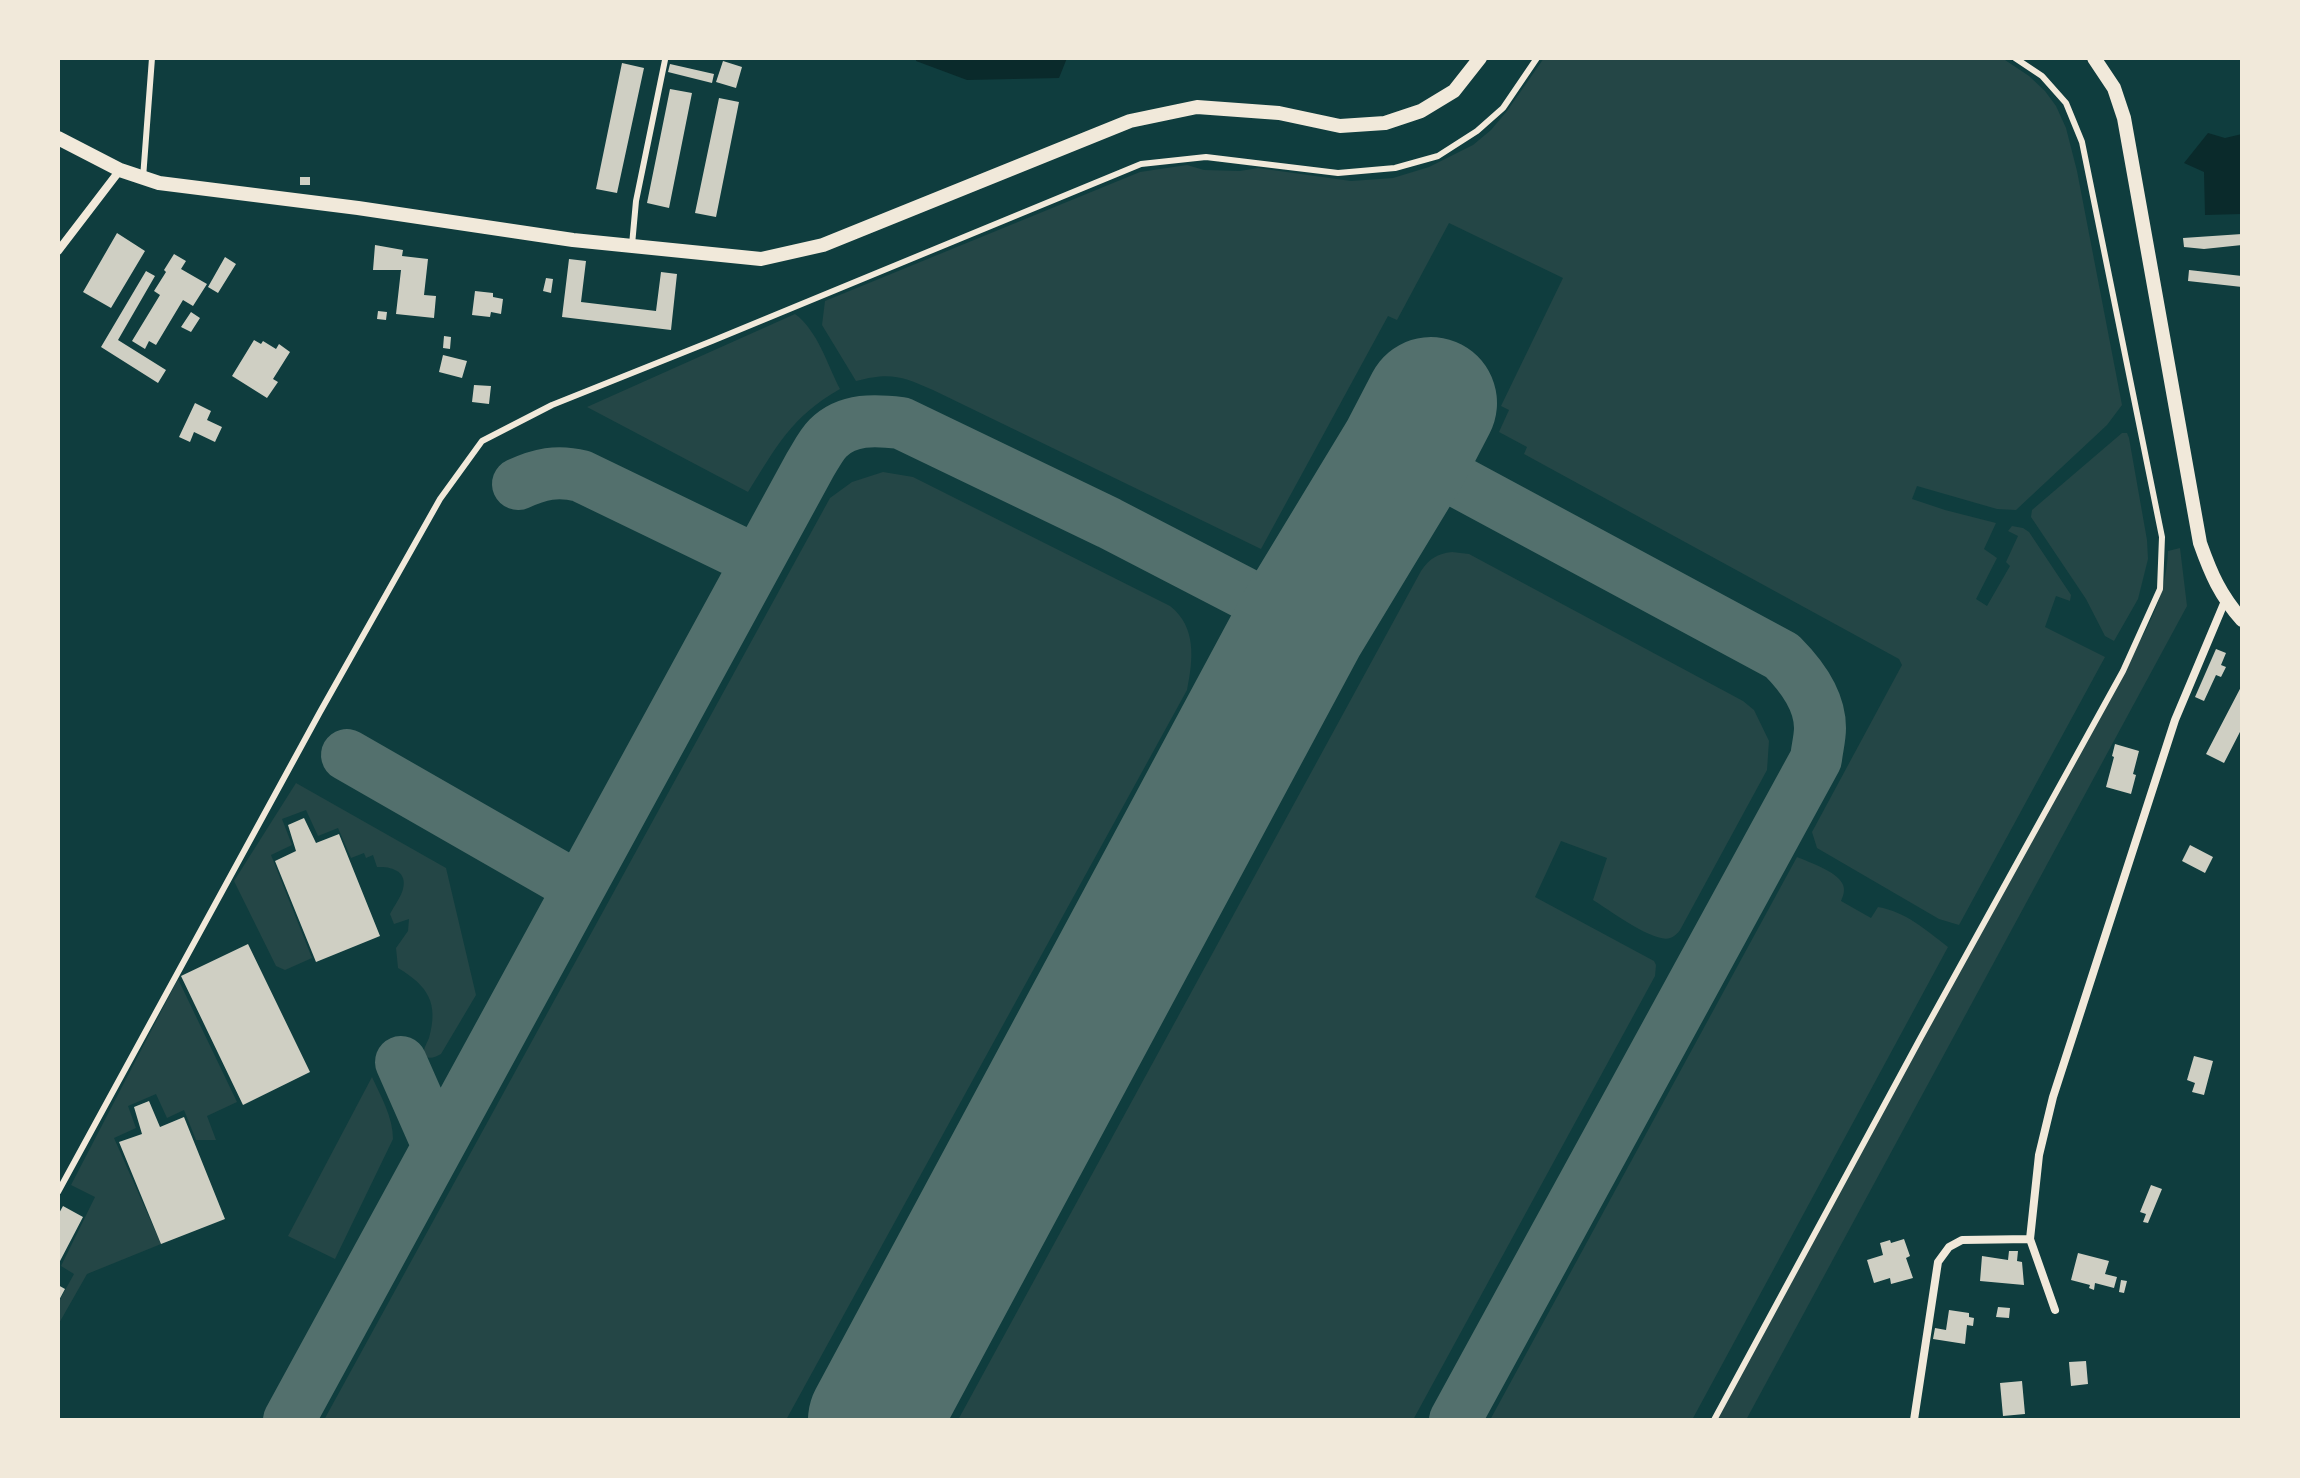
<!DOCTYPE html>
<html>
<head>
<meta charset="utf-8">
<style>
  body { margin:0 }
  #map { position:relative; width:2300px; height:1478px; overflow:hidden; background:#0f3d3e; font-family:"DejaVu Sans",sans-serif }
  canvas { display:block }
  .frame { position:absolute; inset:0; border:60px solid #f1e9da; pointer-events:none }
</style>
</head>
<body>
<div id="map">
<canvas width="2300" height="1478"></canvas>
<div class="frame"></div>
</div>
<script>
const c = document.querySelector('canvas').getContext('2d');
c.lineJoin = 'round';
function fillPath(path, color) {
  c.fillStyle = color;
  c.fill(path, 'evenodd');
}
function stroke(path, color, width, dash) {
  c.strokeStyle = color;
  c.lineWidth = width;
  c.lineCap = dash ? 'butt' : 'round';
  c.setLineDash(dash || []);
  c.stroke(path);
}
const green = new Path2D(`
  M1544 58H2002L2029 76 2045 91 2056 106 2066 128 2077 171 2122 405 2107 425 2016 510 1997 509 1917 486 1912 499 1945 510 1996 523 1984 549 1997 558 1976 599 1987 606 2010 566 2006 562 2018 536 2008 531 2012 526 2023 528 2029 532 2071 595 2070 601 2056 596 2045 627 2105 657 1959 925 1939 919 1817 848 1812 832 1902 665 1899 659 1524 454 1527 447 1499 432 1509 410 1501 406 1563 278 1449 223 1397 320 1388 316 1261 549 933 390C902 376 890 372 856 381L822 325 825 301 1140 172 1187 165 1204 170 1240 171 1258 168 1351 181 1393 178 1429 167 1473 145 1491 130 1507 111Z
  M795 314C818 331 827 364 840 389 791 417 777 446 748 492L587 407Z
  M2122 433H2127L2129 438 2147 540 2148 559 2138 599 2114 641 2105 636 2086 599 2031 517 2032 510Z
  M883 472 913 477 1170 606C1197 627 1193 660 1187 690L786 1420H324L830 498 852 482Z
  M2180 548 2187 606 1746 1420H1715L2120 676C2144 634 2166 601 2168 551Z
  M1452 552 1469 554 1743 701 1754 710 1769 741 1767 770 1680 930C1678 933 1674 937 1670 938 1655 944 1608 909 1593 900L1607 858 1561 841 1535 897 1654 961 1656 965 1655 976 1413 1420H958L1421 571C1430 558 1437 554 1452 552Z
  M296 783 446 868 476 995 441 1054C434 1058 430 1059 424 1056 423 1049 426 1045 429 1038 439 1003 428 986 398 968L396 948 408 931 409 919 394 924 390 914C394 906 401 897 403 889 408 871 391 866 377 867L373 855 366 858 364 853 351 858 338 828 318 836 306 810 282 819 292 845 271 855 312 958 285 970 276 966 234 881Z
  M1797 857C1809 862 1837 872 1842 883 1846 889 1843 896 1841 901L1871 918 1878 907C1906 912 1926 930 1948 947L1692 1420H1490Z
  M178 979 237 1102 207 1116 216 1140H196L184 1110 167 1118 156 1094 128 1106 136 1128 114 1138 161 1244 87 1274 58 1325V1303L74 1274 61 1266 95 1197 71 1185Z
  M372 1077C381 1097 393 1117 393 1139L335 1259 288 1236Z`);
const water = new Path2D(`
  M916 58H1067L1059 78 967 80 916 61Z
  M2208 133 2225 138 2242 134V214L2205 215 2204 172 2184 163Z`);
const taxiway = new Path2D(`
  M1405 453 1782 656C1801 675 1820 700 1820 728 1820 738 1817 749 1816 759L1455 1420
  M518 484C540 474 557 470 581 476L757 561
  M347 755 579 888
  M401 1062 438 1146
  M289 1420 810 465C815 457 821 445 828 438 848 418 876 420 901 423L1109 523 1302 623`);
const runway = new Path2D(`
  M874 1420 1302 623 1405 453 1431 403`);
const building = new Path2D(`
  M723 61 742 67 736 88 716 82Z
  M622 63 644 68 617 193 596 189Z
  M670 64 714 74 712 83 668 72Z
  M670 89 692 93 669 208 647 203Z
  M719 98 739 102 716 217 695 213Z
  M300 177H310V185H300Z
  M117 233 145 251 111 308 83 292Z
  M2242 234V245L2204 249 2184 247 2183 238Z
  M375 245 403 250 402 256 428 259 424 295 436 296 434 318 396 314 401 270H373Z
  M174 254 186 261 181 269 207 284 193 306 183 300 156 345 149 341 145 349 132 341 160 295 154 291 166 272 164 270Z
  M225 257 236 264 218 293 208 287Z
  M569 259 586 261 581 302 656 311 661 272 677 274 671 330 562 317Z
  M2189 270 2242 276V287L2188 281Z
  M146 271 155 276 118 340 166 370 158 383 101 347Z
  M546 278 553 279 551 293 543 291Z
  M475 291 493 293V297L503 299 501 314 491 312 490 317 472 315Z
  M378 311 387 312 386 320 377 319Z
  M191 312 200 318 191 332 181 327Z
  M444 336 451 337 450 349 443 348Z
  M254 340 261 344 263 341 276 349 279 344 290 352 273 379 278 382 267 398 232 376Z
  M443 355 467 361 462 378 439 372Z
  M474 385 491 386 489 404 472 402Z
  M195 403 211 411 207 420 222 427 215 442 194 432 190 442 179 437Z
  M2216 649 2226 653 2221 665 2226 667 2221 677 2216 675 2204 701 2195 697Z
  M2242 685V728L2224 763 2206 754Z
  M2115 744 2139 751 2133 774 2136 775 2131 794 2106 787 2114 757 2112 756Z
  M304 818 316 843 339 834 380 936 316 962 275 861 296 851 288 825Z
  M2190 845 2213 857 2205 873 2182 861Z
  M248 944 310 1072 243 1105 181 976Z
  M2194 1056 2213 1061 2204 1095 2192 1092 2195 1083 2187 1080Z
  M149 1101 160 1127 184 1117 225 1219 161 1244 119 1142 142 1134 134 1107Z
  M2151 1185 2162 1189 2148 1223 2143 1222 2146 1214 2140 1212Z
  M63 1206 83 1217 60 1261 58 1260V1215Z
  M1904 1239 1910 1256 1906 1258 1913 1278 1891 1284 1890 1278 1874 1283 1867 1260 1883 1255 1880 1243 1890 1240 1891 1243Z
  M2009 1251H2018L2017 1261 2022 1262 2024 1285 1980 1281 1982 1256 2008 1260Z
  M2078 1253 2109 1261 2105 1274 2117 1277 2114 1288 2095 1283 2094 1290 2089 1288 2090 1285 2071 1280Z
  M2121 1280 2127 1281 2124 1293 2119 1292Z
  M58 1285 65 1289 58 1302Z
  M1998 1307 2010 1308 2009 1318 1996 1317Z
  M1949 1310 1969 1313V1317L1974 1318 1973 1326 1967 1325 1965 1344 1933 1339 1935 1328 1946 1330Z
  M2086 1361 2088 1384 2071 1386 2069 1362Z
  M2022 1381 2025 1414 2003 1416 2000 1383Z`);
const service = new Path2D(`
  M143 178 152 58
  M632 245 636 201 665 60
  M58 1192 320 712 440 499 482 441 552 405 712 341 1141 164 1206 157 1338 173 1395 168 1438 156 1477 131 1503 108 1537 58
  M1714 1420 1921 1037 2123 671 2160 589 2162 537 2082 142 2066 103 2042 76 2015 58`);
const minor = new Path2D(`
  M58 251 120 170
  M2030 1239 2055 1310
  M1914 1420 1938 1262 1949 1247 1962 1240 2030 1239 2039 1155 2053 1097 2175 720 2225 601`);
const tertiary = new Path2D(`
  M2094 58 2114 88 2124 118 2200 543C2211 574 2220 595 2242 620
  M58 138 120 170 159 183 358 208 573 240 761 259 823 245 1130 121 1197 107 1279 113 1340 126 1385 123 1421 111 1454 91 1480 58`);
fillPath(green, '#244646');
fillPath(water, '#0a2a2b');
stroke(taxiway, '#53706d', 52);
stroke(runway, '#53706d', 132);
fillPath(building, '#cfcfc3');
stroke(service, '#f1e9da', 6);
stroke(minor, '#f1e9da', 8);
stroke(tertiary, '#f1e9da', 14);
</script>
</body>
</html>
